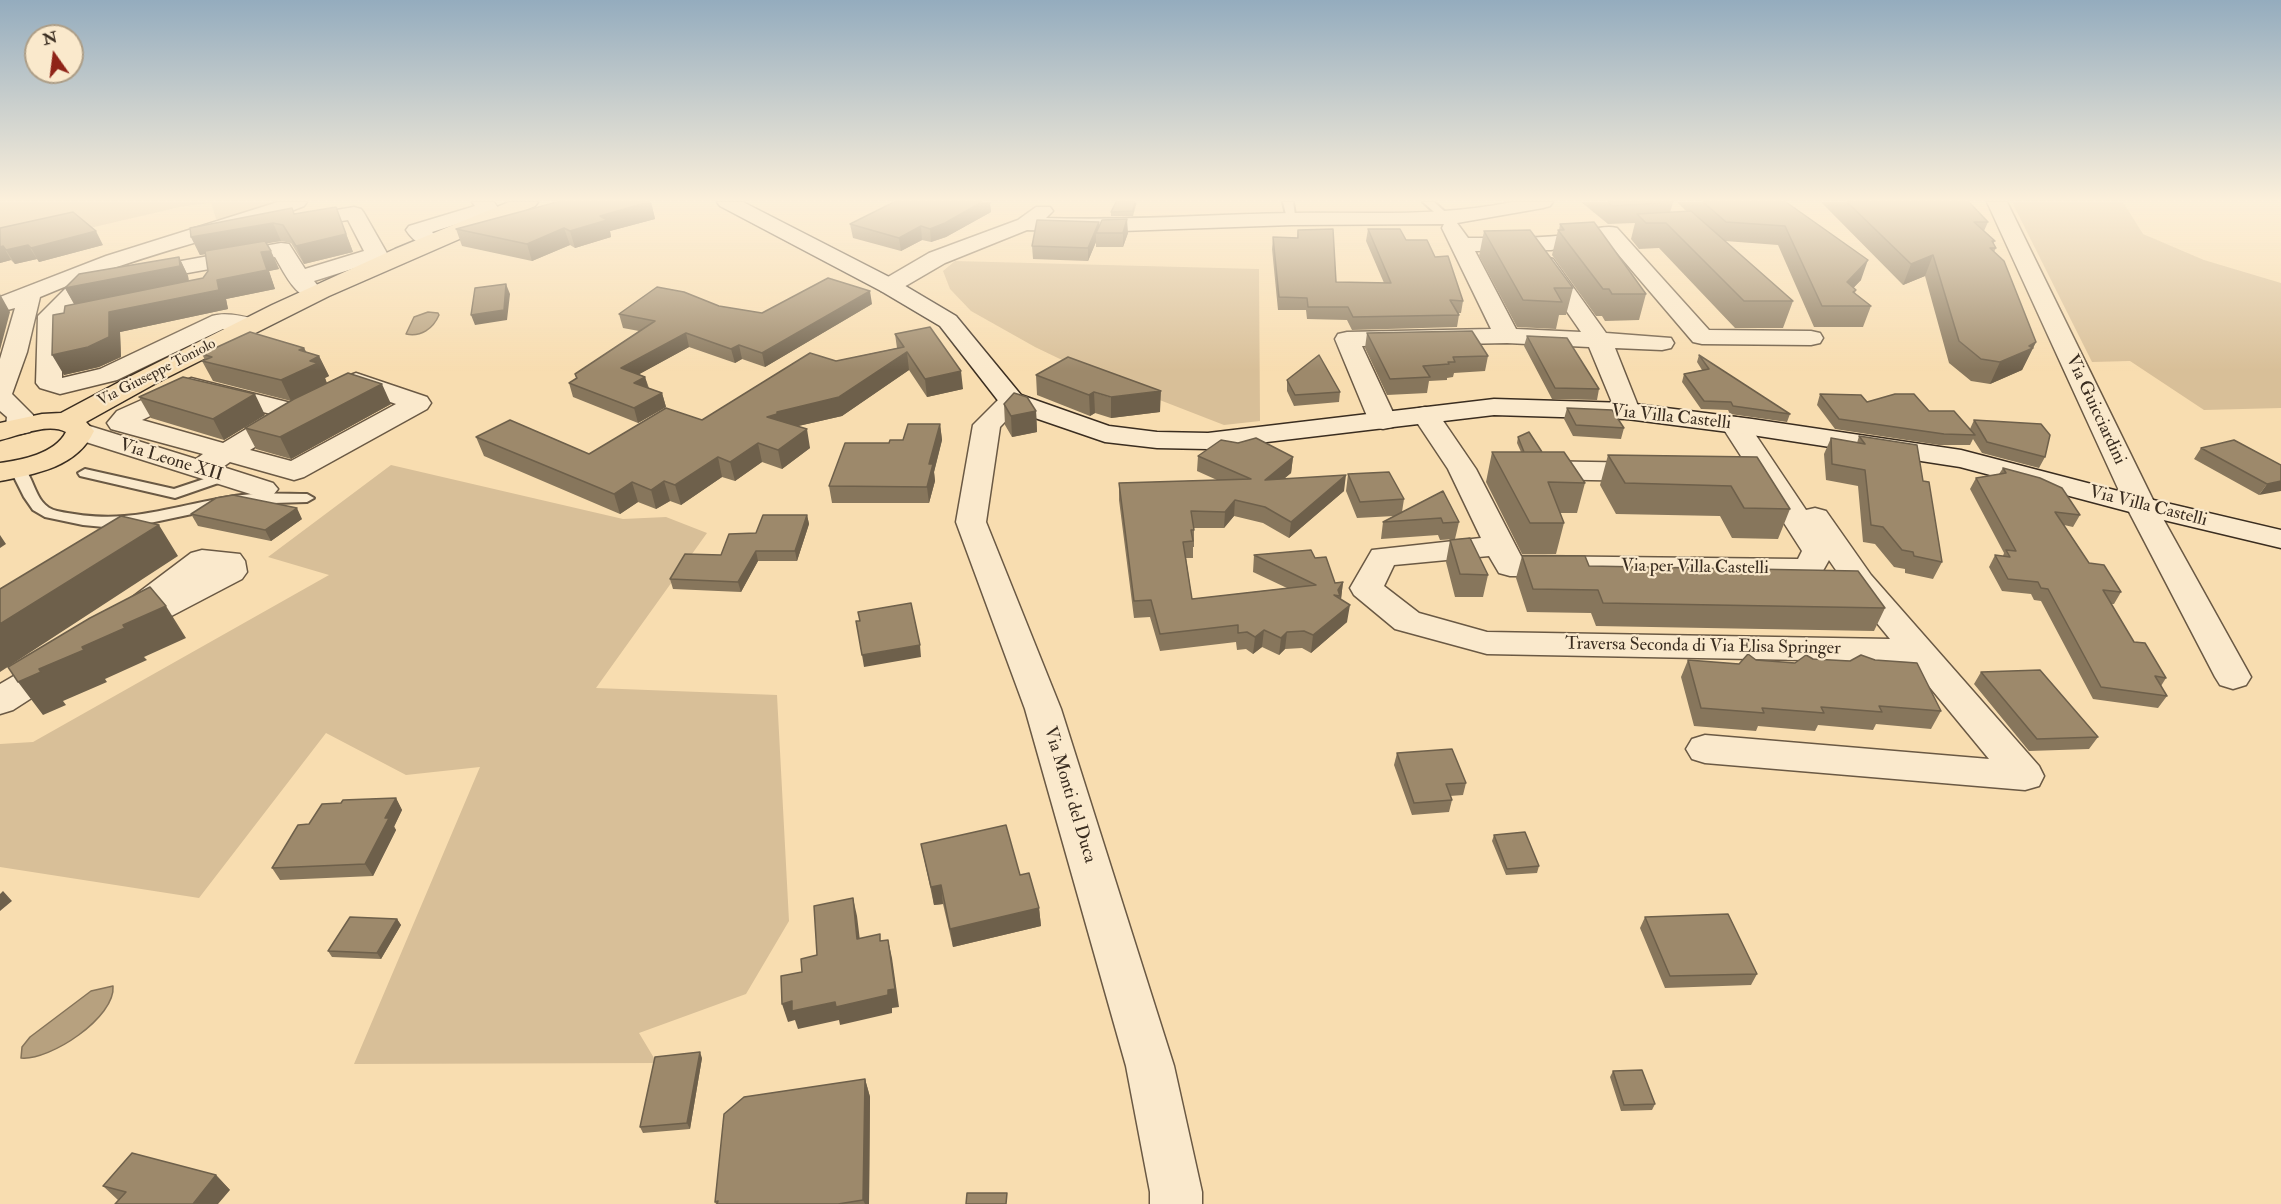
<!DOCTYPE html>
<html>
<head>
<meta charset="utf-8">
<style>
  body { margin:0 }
  #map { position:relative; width:2281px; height:1204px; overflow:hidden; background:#f8ddb0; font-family:"IM FELL Double Pica",serif }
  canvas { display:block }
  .north { position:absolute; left:24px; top:24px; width:60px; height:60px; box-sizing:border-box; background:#fae9cc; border:2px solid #ad9e87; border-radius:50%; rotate:346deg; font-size:16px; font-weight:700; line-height:24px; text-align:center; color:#3a2d20 }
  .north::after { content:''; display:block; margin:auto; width:21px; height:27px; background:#8f2418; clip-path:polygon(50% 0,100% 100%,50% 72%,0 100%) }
</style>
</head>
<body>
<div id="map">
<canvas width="2281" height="1204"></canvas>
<div class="north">N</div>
</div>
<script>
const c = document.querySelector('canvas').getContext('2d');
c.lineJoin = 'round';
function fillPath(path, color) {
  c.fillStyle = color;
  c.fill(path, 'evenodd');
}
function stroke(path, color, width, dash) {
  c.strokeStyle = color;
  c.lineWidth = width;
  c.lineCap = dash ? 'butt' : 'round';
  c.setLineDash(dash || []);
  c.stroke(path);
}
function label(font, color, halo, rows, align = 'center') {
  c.font = font + ' "IM FELL Double Pica",serif';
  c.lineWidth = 4.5;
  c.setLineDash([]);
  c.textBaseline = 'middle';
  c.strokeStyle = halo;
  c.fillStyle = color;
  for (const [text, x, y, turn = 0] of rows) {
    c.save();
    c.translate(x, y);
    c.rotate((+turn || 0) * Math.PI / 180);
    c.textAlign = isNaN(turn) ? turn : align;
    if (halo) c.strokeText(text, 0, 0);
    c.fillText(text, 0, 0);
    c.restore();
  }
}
const green = new Path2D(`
  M0 202H296L227 222 216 219 211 203 180 207 90 228 0 243Z
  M2012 202H2123L2143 234 2204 260 2281 283V408L2204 410 2130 361 2092 362Z
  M955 261 1259 269 1260 421 1224 425 1085 371 1035 347 971 311 950 289 943 271Z
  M391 465 623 519 666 517 707 533 596 688 777 695 789 921 746 994 639 1033 657 1063 354 1064 480 767 406 775 326 733 199 898 0 867V744L33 742 329 575 268 557Z`);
const water = new Path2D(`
  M428 312 438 313 439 315C433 329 421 337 406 334L414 317Z
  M113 986C116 1017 50 1061 21 1058L22 1047 30 1037 91 991Z`);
const lane = new Path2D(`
  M1283 202H1293L1296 221 1287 219Z
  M1423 202H1434L1452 218 1443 220Z
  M17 465C36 469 31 505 57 511 126 526 163 508 229 497 255 492 281 494 307 494L314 498 307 502 239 504 145 524 104 527 83 525 45 517 33 510 24 497 10 469Z
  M85 469 174 489 222 473 229 477 227 480 175 498 80 476 78 473Z`);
const street = new Path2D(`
  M278 202H307L304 206C233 235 158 250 87 278L281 243 289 244 305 269 364 251 348 220 308 226 301 224 298 220 301 216 354 207 361 209 364 213 392 262 389 267 381 269 373 267 371 263 314 281 324 293 321 298C298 304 285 274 275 257L89 291 62 318V378L100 369 212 316C226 312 243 316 257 320L261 325 257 330 249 332 223 329 117 380 60 394 40 388 36 383 38 316 69 285 40 297 27 352 12 394 33 415 34 426 30 432 20 434 10 432 6 426 7 417 0 411V359L15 308 0 312V297L106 256Z
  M472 202H494L498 208 495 212 432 232 441 241 438 246C424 249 413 241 406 230L409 226 475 206Z
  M1512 202H1553L1550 206 1543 208 1457 223 1468 238C1501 238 1534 239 1567 235 1584 233 1602 224 1617 228L1709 330 1811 331 1820 333 1823 338 1820 343 1811 345 1702 344 1693 342 1606 240 1551 250 1475 251 1516 329 1581 332 1534 264 1537 259 1545 257 1553 259 1606 333 1671 338 1674 343 1671 348 1662 350 1615 348 1640 411 1636 417 1627 419 1618 417 1589 347 1507 343 1362 346 1397 421 1393 427 1383 429 1373 427 1369 421 1335 339 1338 334 1347 332 1491 329 1442 228 1444 224 1292 225 1093 232 1027 230 945 263 897 291 889 293 881 291 878 286 881 281 929 253 1018 220 1036 207H1050L1053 211 1046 218C1128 221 1211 214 1293 213 1366 212 1440 217 1512 202Z
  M1987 202H2007L2156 506 2251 677 2246 685 2233 689 2220 685 2215 677 2126 506Z
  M356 373 427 397 431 403 427 409 304 477 294 480 230 462 223 467 273 483 278 489 273 495 263 498 70 437 66 431 70 425 80 423 196 459 203 454 111 429 107 423 117 411 191 378 303 406 307 412 303 418 250 450 291 461 396 404 357 390 343 395 334 393 330 387 334 381ZM194 395 271 414 223 443 142 420Z
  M1012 393 1021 395 1025 401 1000 427 986 522 1061 709 1174 1066 1202 1192V1204H1150V1192L1126 1066 1025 709 956 522 973 425 1003 395Z
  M1425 407 1435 409 1476 469 1521 556 1798 559 1802 551 1721 425 1725 419 1735 417 1745 419 1806 510 1815 508 1826 511 1871 575 2039 766 2044 776 2039 786 2025 790 1705 763 1692 759 1686 749 1692 739 1705 735 1989 759 1909 662 1487 654 1395 629 1354 595 1350 588 1372 550 1481 538 1448 469 1412 415 1415 409ZM1489 556 1499 573 1510 576 1809 579 1820 576 1829 560 1849 589 1890 639 1487 632 1419 613 1384 586 1394 565Z
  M1533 461 1649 463 1659 466 1663 472 1659 478 1649 481 1533 479 1523 476 1519 470 1523 464Z
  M202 550 240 554 245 561 247 572 242 579 137 634 125 637 113 634 105 622 110 614 191 553Z
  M60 652 72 656 78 664 72 672 13 710 0 714V684L48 656Z`);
const secondary = new Path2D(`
  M717 202H743L897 281 956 316 1021 395 1109 426 1157 432 1208 433 1494 399 1627 403 1752 419 1961 450 2145 498 2281 530V548L2130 512 1960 467 1752 435 1627 419 1494 415 1208 449 1157 448 1105 442 1003 407 940 326 881 291 720 206Z`);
const primary = new Path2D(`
  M509 202H538L535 206 329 296 158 382 86 422 94 431C77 467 36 474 0 481V463C21 460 55 454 66 432 48 422 18 436 0 440V423L42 414 61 413 123 380 272 305 395 249Z`);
const wall = new Path2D(`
  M651 202 655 219 610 231 611 237 575 248 570 245 532 261 462 246 456 229Z
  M1137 202 1133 216H1111V212Z
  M1581 202H1673L1670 213 1687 212 1677 202H1786L1861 280 1853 288 1856 290 1855 293 1871 306 1863 327H1814L1778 245 1725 241 1793 301 1783 328H1735L1659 248 1639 249 1631 239 1635 223 1608 224Z
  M1821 202H1969L1988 222 1984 231 1995 241 1993 244 1996 248 1994 252 2036 342 2022 370 1990 384 1971 381 1949 363 1925 276 1903 285Z
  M992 203 990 204 991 212 946 237 931 242 922 240 901 251 853 238 850 224Z
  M336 207 353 252 304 264 291 243 281 241 267 243 279 269 269 271 275 289 226 299 228 309 120 332 121 357 99 367 64 375V313L74 304 65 288 179 257 188 276 189 281 203 278 208 271 206 254 200 255 191 237 295 214Z
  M1560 224 1646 294 1639 320 1605 321 1602 316H1596L1552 255 1558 230H1559Z
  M1100 226 1128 233 1123 247H1096V242L1088 261 1033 259 1032 246Z
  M0 228 103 245 39 262 37 259 15 264 11 260 0 263Z
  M1368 229 1406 240 1435 257 1463 301 1461 313H1458L1459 315 1457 327 1352 330 1347 320 1307 319 1306 310H1278L1272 249 1273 237 1297 238 1298 230 1336 282 1384 283 1366 241Z
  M1484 231 1573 288 1566 315H1559L1556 329 1517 327 1479 256Z
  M872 304 765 367 742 359 735 363 689 347 639 374 645 377 649 388 662 393 666 407 638 423 573 397 569 383 576 378 575 374 639 331 623 328 619 314 719 306 762 313Z
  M1367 333 1488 356 1485 371 1454 373 1453 377 1447 378V380L1429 381 1427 393 1387 395 1365 348Z
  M895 334 963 389 927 397 909 370 842 416 798 426 810 448 782 469 762 462 735 481 722 477 681 505 670 501 656 509 638 502 620 514 484 456 476 437 589 454 702 420 836 361 897 348Z
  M1527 336 1599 389 1597 400 1552 399 1524 346Z
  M304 348 307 353 319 356 329 376 325 378 327 383 391 404 291 459 256 449 245 428 298 397 291 401 213 381 202 361 205 360 202 354Z
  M1699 355 1790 414 1787 422 1730 414 1728 410 1701 409 1682 382 1684 374 1702 370 1697 362Z
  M1036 375 1160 412 1111 418 1095 413 1090 416 1037 395Z
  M1287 380 1340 392 1339 402 1294 406 1287 391Z
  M1820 394 1929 411 1970 429 1974 420 2045 457 2039 468 1982 453 1973 439 1970 445H1939L1835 429 1817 405Z
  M139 397 265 415 224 440 151 418Z
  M1004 404 1036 411 1037 432 1012 437 1005 425Z
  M1567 408 1624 428 1621 439 1573 436 1564 419Z
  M940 424 942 440 934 472 935 481 929 503H832L829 486 889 443 903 440Z
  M1859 436 1923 481 1942 562 1933 579 1905 573V569L1894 567 1875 544 1863 542 1858 486 1826 480 1824 454 1831 438 1857 443Z
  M1518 437 1542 452 1585 483 1577 513H1560L1564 523 1556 554H1522L1486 482 1492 452H1521L1517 443Z
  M2201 448 2281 465 2259 495 2194 459Z
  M1608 455 1757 457 1790 509 1778 539 1732 538 1720 516 1616 514 1600 485Z
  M1198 456 1293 457 1291 473 1285 478 1344 491 1289 538 1263 523 1234 516 1224 528H1194V547H1193V558H1186L1192 599 1287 588 1253 572 1254 555 1315 558 1335 583 1343 582 1341 599 1347 622 1311 653 1302 648 1285 649 1279 655 1262 647 1253 654 1246 649 1237 650 1236 642 1160 651 1150 617 1134 618 1119 500V483L1217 480 1197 471Z
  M2003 468 2080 515 2073 527 2064 525 2089 563 2121 592 2114 604H2111L2134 642 2166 678 2161 686 2167 696 2158 708 2093 699 2041 601 2034 600 2031 594 2002 591 1989 567 1995 555 2003 556 2004 553 1970 489 1976 478 1999 474Z
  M1348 474 1404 499 1402 512 1443 491 1459 522 1455 539 1440 540 1438 535 1381 539 1383 522 1394 516 1357 518 1346 491Z
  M191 514 302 519 271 541 198 526Z
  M807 515 809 524 797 561H758L741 592 673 589 670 579 721 555 756 533Z
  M1450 540 1488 575 1483 597H1455L1446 562Z
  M1522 556 1589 566 1885 608 1874 631 1596 626 1591 613 1527 612 1516 578Z
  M1813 659 1941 711 1931 729 1876 724 1873 730 1818 725 1815 731 1758 726 1756 731 1694 726 1681 677 1688 660 1739 664 1795 663Z
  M1981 672 2098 737 2089 749 2029 751 1974 684Z
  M1397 753 1466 783 1463 795 1450 796 1452 800 1449 812 1412 815 1394 765Z
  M396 798 402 810 394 826 396 830 373 876 280 880 272 868 309 824 341 803Z
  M1494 835 1539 866 1537 873 1506 875 1492 841Z
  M921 844 1020 875 1039 908 1041 926 953 947 943 904 934 905Z
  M1645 917 1757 974 1751 985 1665 988 1640 928Z
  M397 919 401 925 381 959 332 957 328 951Z
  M702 1058 690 1129 643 1133 640 1127Z
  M1613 1071 1655 1104 1652 1110 1621 1111 1610 1077Z
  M865 1079 870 1097 869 1204H716L715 1202Z
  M216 1175 230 1190 118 1200 103 1186Z`);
const shadedWall = new Path2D(`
  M651 202 655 219 610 231 611 237 575 248 570 231 600 216Z
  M982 202H991L990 204 991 212 946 237 931 242 930 229Z
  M336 207 353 252 304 264 296 246Z
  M1127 219 1128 233 1123 247V233Z
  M1099 222 1100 233H1096V242L1088 261V248Z
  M273 223 281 241 200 255 191 237Z
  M921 226 922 240 901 251 899 238Z
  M564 228 570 245 532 261 527 244Z
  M96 231 103 245 39 262 31 248Z
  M28 245 37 259 15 264 6 250Z
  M3 246 11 260 0 263V247Z
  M271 251 279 269 269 271 275 289 226 299 228 309 120 332 121 357 99 367 64 375 52 355 109 312 217 280 261 252Z
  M1933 255 1925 276 1903 285 1911 264Z
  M179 257 188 276 189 284 76 307 65 288Z
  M1868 260 1861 280 1840 302 1847 282Z
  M506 284 510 294 507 320 475 325 471 315Z
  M870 291 872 304 765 367 762 353Z
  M0 294 10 312 0 350Z
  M686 333 689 347 625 382 621 368Z
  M2036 342 2022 370 1990 384 2000 362Z
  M739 345 742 359 735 363 731 349Z
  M304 348 310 361 319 356 329 376 325 378 327 384 291 401 281 380 299 350Z
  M907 352 909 370 842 416 781 430 767 417 777 412Z
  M961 371 963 389 927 397 925 379Z
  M645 377 649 391 634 383Z
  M382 384 391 404 291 459 280 437Z
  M1161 391 1160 412 1111 418V397Z
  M1094 392 1095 413 1090 416 1089 395Z
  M662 393 666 407 638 423 634 408Z
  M255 394 265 415 224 440 213 419Z
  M1036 411 1037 432 1012 437 1011 416Z
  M940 424 942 440 934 472 935 481 929 503 927 487 929 464Z
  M807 429 810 448 782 469 778 450Z
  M758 443 762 462 735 481 730 462Z
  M718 457 722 477 681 505 675 485Z
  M1293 457 1291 473 1263 496 1265 480Z
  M1346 475 1344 491 1289 538 1291 522Z
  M664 481 670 501 656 509 651 490Z
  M2281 481V491L2259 495 2267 484Z
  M632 482 638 502 620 514 614 494Z
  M1235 500 1234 516 1224 528 1225 512Z
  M297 508 302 519 271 541 265 530Z
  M807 515 809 524 797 561 795 551Z
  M159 525 178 556 0 672V624Z
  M0 535 6 544 0 548Z
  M756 551 758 561 741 592 738 582Z
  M1343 582 1341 599 1339 602 1340 596 1338 590Z
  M1350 605 1347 622 1311 653 1313 635Z
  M166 606 186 638 144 657 147 660 105 679 107 682 63 701 66 705 43 715 18 682 39 669 123 625Z
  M1264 630 1262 647 1253 654 1255 637Z
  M1287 632 1285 649 1279 655 1281 638Z
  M920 645 921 657 864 667 862 655Z
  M396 798 402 810 394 827 396 830 373 876 365 864 385 818Z
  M941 885 943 904 934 905 931 887Z
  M3 891 12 901 0 911V894Z
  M853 898 857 916 862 957 857 939Z
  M1039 908 1041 926 953 947 950 929Z
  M397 919 401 925 381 959 377 953Z
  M888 940 892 958 899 1007 892 1008V1013L840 1025 839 1020 798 1029 795 1020 788 1022 782 1004 792 1001 888 990Z
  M700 1052 702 1058 690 1129 687 1123Z
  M865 1079 870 1097 869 1204H865L863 1200Z
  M216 1175 230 1190 218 1204H193Z`);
const building = new Path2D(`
  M557 202H649L600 216 607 220 570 231 564 228 527 244 456 229Z
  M894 202H982L945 223 930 229 921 226 899 238 850 224Z
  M1116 202H1135L1133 211 1111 212Z
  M1608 202H1673L1612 206Z
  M1703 202H1786L1868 260 1847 282 1856 290 1853 292 1871 306H1822L1785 226 1726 222Z
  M1847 202H1969L1988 222H1974L1995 241H1992L1996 248H1990L2004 261 2036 342 2029 346 2033 348 2000 362 1981 359 1959 341 1933 255 1911 264Z
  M336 207 346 234 296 246 283 225 273 223 191 237 190 228 292 208 294 214Z
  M1691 211 1793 301H1744L1666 223H1646L1637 214Z
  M73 212 96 231 31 248 28 245 6 250 3 246 0 247V228Z
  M1127 219 1123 233H1096L1102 220Z
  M1037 220 1099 222 1088 248 1032 246Z
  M1594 222 1646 294H1612L1609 289H1603L1558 230H1564L1560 224Z
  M1333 229 1336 282 1391 283 1368 229H1400L1406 240H1427L1435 257 1448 256 1463 301 1450 300 1459 315 1353 317 1348 307H1308L1307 298 1279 297 1273 237 1298 238V230Z
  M1530 230 1573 288H1554L1562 302 1523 300 1484 231Z
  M265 241 271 251 261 252 267 270 217 280 219 290 109 312V337L88 347 52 355 53 315 64 313 65 306 203 278 208 271 205 251Z
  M179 257 180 266 65 288 79 274Z
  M828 278 870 291 762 353 739 345 731 349 686 333 621 368 645 377 634 383 662 393 634 408 569 383 577 378 575 374 655 321 619 314 657 287 684 292 719 306 762 313Z
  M506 284 504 310 471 315 475 288Z
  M930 327 961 371 925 379 907 352 839 397 777 412V414L767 417 807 429 778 450 758 443 730 462 718 457 675 485 664 481 651 490 632 482 614 494 476 437 510 420 589 454 666 408 702 420 810 353 836 361 904 347 895 334Z
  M1472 331 1488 356 1453 357 1455 362H1448L1449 364 1423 366 1430 377 1390 379 1367 333Z
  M250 332 304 348 299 350 319 356 310 361 318 363 281 380 202 361 212 357 202 354Z
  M1527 336 1567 338 1599 389 1555 388Z
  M1319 355 1340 392 1295 395 1287 380Z
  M1699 355 1790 414 1733 406 1731 402 1704 401 1684 374 1709 369Z
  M1068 357 1161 391 1111 397 1094 392 1089 395 1036 375Z
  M348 373 382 384 280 437 245 428 294 399Z
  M183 377 255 394 213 419 139 397Z
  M1014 393 1027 397 1036 411 1011 416 1004 404Z
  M1820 394 1861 395 1867 402 1895 394H1914L1929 411H1954L1975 435 1944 434 1839 419Z
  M1567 408 1612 410 1624 428 1576 425Z
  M1974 420 2041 424 2050 435 2045 457 1987 442Z
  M908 424H940L929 464H933L927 487 829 486 845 443H889L890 440H903Z
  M1529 432 1542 452H1524L1518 437Z
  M1859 436 1917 445 1923 481 1929 482 1942 562 1914 556 1913 552 1902 550 1883 527 1871 525 1865 470 1832 464 1831 438 1865 444Z
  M1256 438 1293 457 1265 480 1346 475 1291 522 1265 507 1235 500 1225 512 1191 511 1194 530H1191L1193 541 1183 542 1192 599 1316 585 1254 555 1311 550 1315 558 1326 557 1335 583 1343 582 1338 590 1340 596 1334 595 1350 605 1313 635 1304 631 1287 632 1281 638 1264 630 1255 637 1247 632 1238 633V625L1160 634 1151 600 1134 601 1119 483 1251 479 1198 456 1221 440 1238 443Z
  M2234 440 2281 465V481L2267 484 2201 448Z
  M1492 452H1564L1585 483 1548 482 1564 523H1530Z
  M1608 455 1757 457 1790 509 1744 508 1731 486 1625 483Z
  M2003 468 2040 478 2062 488 2080 515 2055 512 2089 563 2104 565 2121 592 2103 590 2134 642 2145 643 2166 678 2155 676 2167 696 2101 687 2048 589 2041 588 2038 582 2008 579 1995 555 2010 557 2006 550 2016 551 1976 478 2006 473Z
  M1389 472 1404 499 1360 502 1348 474Z
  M1443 491 1459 522 1443 523 1441 518 1383 522Z
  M233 495 297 508 265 530 191 514 216 498Z
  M763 515H807L795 551H756L738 582 670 579 685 554 721 555 729 534 756 533Z
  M121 516 159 525 0 624V589Z
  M1470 538 1488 575 1460 574 1450 540Z
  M1522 556H1585L1589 566 1858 571 1885 608 1603 603 1598 590 1533 589Z
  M150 587 166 606 123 625 125 628 82 647 84 650 39 669 41 672 18 682 8 667 90 618Z
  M911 603 920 645 862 655 856 621H860L858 612Z
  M1748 654 1756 660 1795 663 1806 655 1813 659 1850 661 1861 655 1875 660 1917 663 1941 711 1879 706 1882 712 1821 707 1824 713 1762 708 1764 713 1701 708 1688 660 1739 664Z
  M2040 670 2098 737 2037 739 1981 672Z
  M1452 749 1466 783 1446 784 1452 800 1414 803 1397 753Z
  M396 798 385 818H389L365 864 272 868 298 825 309 824 322 804 341 803 343 800Z
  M1006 825 1020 875 1029 873 1039 908 950 929 941 885 931 887 921 844Z
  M1525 832 1539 866 1507 869 1494 835Z
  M853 898 857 939 880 934V941L888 940 895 989 888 990V995L836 1007 835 1002 792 1011V1001L782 1004 781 976 802 972 801 959 817 955 814 906Z
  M1728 914 1757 974 1670 976 1645 917Z
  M350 917 397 919 377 953 328 951Z
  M700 1052 687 1123 640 1127 655 1057Z
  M1642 1070 1655 1104 1624 1105 1613 1071Z
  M865 1079 863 1200 838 1204H717L718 1201 715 1202 724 1114 744 1097Z
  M132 1153 216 1175 193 1204H115L126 1192 103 1186Z
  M967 1193H1007L1006 1204H966Z`);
const farStreetnames = [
  ["Via Giuseppe Toniolo",157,373,-27]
];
const streetNames = [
  ["Via Guicciardini",2095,410,65],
  ["Via Villa Castelli",1671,418,6],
  ["Via Leone XII",171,461,17],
  ["Via Villa Castelli",2148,507,14],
  ["Via per Villa Castelli",1695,568,1],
  ["Traversa Seconda di Via Elisa Springer",1703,647,1],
  ["Via Monti del Duca",1069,795,73]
];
fillPath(green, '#d8bf98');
fillPath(water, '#b7a17f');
stroke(water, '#857359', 1.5);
stroke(lane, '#6a5944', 4);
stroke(street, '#6a5944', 3);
stroke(secondary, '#3a2d20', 3);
stroke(primary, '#3a2d20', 3);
fillPath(lane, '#fae9cc');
fillPath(street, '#fae9cc');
fillPath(secondary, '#fae9cc');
fillPath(primary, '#f8ddb0');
fillPath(wall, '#87765c');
fillPath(shadedWall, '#6e604b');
fillPath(building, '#9d896b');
stroke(building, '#6e604b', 1.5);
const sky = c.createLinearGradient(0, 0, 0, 371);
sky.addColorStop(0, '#94acbe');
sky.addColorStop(0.54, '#fcf0db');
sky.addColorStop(1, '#fcf0db00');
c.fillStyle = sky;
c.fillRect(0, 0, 2281, 371);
label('15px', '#3a2d20', '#fae9cc', farStreetnames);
label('18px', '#3a2d20', '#fae9cc', streetNames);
</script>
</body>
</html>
